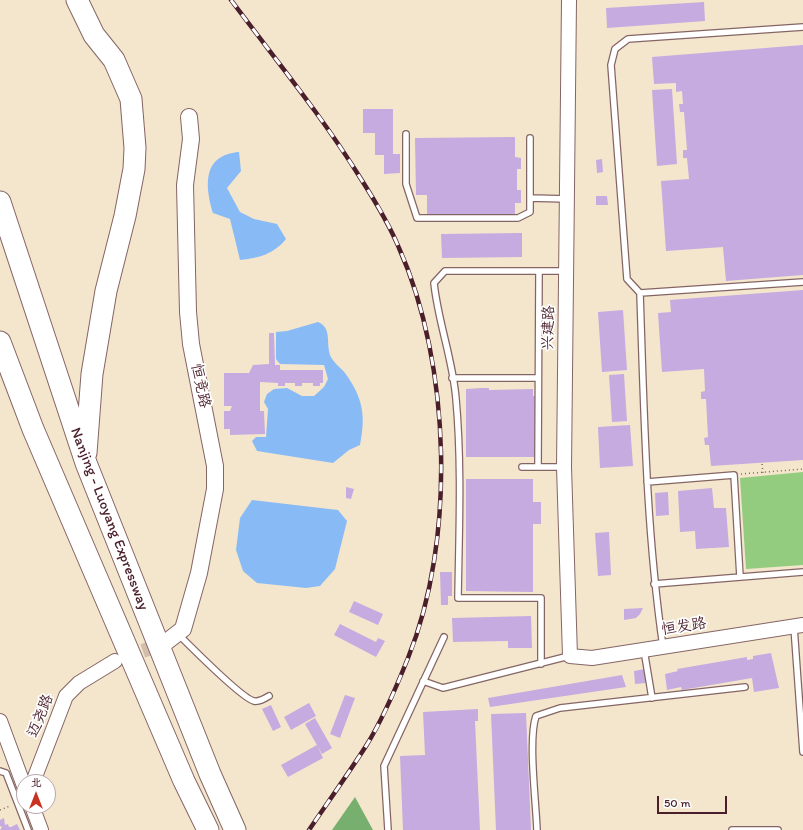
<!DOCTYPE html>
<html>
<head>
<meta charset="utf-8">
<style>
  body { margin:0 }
  #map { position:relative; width:803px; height:830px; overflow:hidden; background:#f3e6cd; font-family:Itim,"LXGW WenKai TC",sans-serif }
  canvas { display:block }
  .north { position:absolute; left:16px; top:774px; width:40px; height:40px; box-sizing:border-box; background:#fff; border:1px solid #b7a5aa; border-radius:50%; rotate:0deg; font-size:11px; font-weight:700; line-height:16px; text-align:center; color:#4a1f2b }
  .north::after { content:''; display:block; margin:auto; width:14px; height:18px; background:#c8321e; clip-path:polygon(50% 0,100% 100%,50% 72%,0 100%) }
  .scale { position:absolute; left:657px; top:796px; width:70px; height:18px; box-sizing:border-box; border:2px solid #4a1f2b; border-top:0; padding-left:5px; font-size:12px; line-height:14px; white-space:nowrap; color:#4a1f2b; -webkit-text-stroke:3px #fff; paint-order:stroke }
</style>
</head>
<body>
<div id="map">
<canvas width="803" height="830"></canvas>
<div class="north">北</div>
<div class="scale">50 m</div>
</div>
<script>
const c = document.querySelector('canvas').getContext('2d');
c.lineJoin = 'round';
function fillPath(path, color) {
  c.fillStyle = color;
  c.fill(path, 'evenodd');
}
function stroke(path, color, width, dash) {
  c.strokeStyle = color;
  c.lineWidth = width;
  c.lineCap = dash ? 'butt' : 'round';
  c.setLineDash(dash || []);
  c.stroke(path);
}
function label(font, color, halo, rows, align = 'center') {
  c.font = font + ' Itim,"LXGW WenKai TC",sans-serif';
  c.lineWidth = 3.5;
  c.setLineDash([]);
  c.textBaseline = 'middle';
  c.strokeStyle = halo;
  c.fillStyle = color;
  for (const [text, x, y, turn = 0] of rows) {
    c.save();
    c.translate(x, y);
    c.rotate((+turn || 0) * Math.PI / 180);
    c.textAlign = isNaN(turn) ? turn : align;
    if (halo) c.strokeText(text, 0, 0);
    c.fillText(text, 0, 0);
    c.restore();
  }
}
const green = new Path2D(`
  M803 472V565L746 569 740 478Z`);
const forest = new Path2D(`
  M355 797 373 830H332Z`);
const water = new Path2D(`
  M239 152 241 171 227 188 240 212 254 219 277 224 286 239C274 254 259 258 240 260L230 219 213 213C205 186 202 155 239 152Z
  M318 322C333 328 325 345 331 357 334 363 341 368 345 373 363 398 366 415 360 445L349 450 333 463 257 451 252 441 256 437H266L268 409 264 402 267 394 274 389 287 388 302 396H314L324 387 328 379 324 365 280 364 276 359V332L287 331Z
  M252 500 338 510 347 521 335 569 320 586 306 588 257 583 243 571 236 550 240 518Z`);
const building = new Path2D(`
  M704 2 705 21 607 28 606 8Z
  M803 45V275L726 281 723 247 666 251 661 181 689 179 687 158H683V150H687L684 112H680L679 104H683L682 91 676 92V83L654 84 652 57Z
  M672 89 677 164 657 166 652 90Z
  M363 109H393V154H400V173L384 174V155H375V133H363Z
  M515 137V157L521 158V169H517V190H521V203H515V214H427V195H416L415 138Z
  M602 159 603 172 597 173 596 160Z
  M596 196H607L608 205H596Z
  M522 233V257L442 258 441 234Z
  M803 290V460L711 466 709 445H705L704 438 708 437 706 399H701V392L705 391 704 369 662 372 658 313 671 312 670 300Z
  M623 310 627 370 602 372 598 312Z
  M269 333H274L275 365H280V370H323V383H320V386H313V383H302V386H295V383H285V386H278V383L260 382V411H264L265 434 230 435V429H224V411H230L232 406H224V373H249L253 365 269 364Z
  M624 374 627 421 612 422 609 375Z
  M482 388H489V390L533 389V396H535V457H466V389Z
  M630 425 633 466 600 468 598 427Z
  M466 479H533V502H541V524H533V592L466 591Z
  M346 487 354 489 351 499 346 498Z
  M712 488 714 508H726L729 547 696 549 695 531 680 532 678 491Z
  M668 492 669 515 656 516 655 493Z
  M609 532 611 575 598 576 595 533Z
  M440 572H452V596H448V605H441Z
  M354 601 383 614 378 625 349 612Z
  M643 608 640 614 636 618 624 620V609Z
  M531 616 532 648H508V641L453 642 452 618Z
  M340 624 376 642 378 638 385 641 376 657 334 635Z
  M771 653 779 688 754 692 752 678 682 690 681 687 667 690 665 674 678 671 677 669 747 657V660L753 659V656Z
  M645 669 646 683 635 684 634 671Z
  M622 675 626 687 490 707 488 698Z
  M345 695 355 698 340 738 330 734Z
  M309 703 316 716 291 730 284 717Z
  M271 705 281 727 273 731 262 709Z
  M478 709V721H475L480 830H403L400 756 425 755 423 712Z
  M526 713 531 830H496L491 714Z
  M315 718 332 748 322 754 305 724Z
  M317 745 323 758 288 777 281 765Z
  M4 818 5 825 8 824 9 827H11L17 824 20 830H0L2 827 0 826V820Z`);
const tertiaryTunnel = new Path2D(`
  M123 658 165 643`);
const path = new Path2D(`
  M762 464 763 473
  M741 474 803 469
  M0 810 10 806`);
const service = new Path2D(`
  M406 134V184L417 218H518L530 212V138
  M530 198 567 199
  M640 293 803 282
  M452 378H538
  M522 467H564
  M538 467 539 271
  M647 482 734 475 740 577
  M654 584 803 572
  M794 627 803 752
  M179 635C191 647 243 699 254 701 259 702 264 699 269 696
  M663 647C646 529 644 411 640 293L627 279 611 65 615 49 628 39 803 27
  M644 650 652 698
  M541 664V598H458C459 532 462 465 456 399 453 360 438 322 434 283L445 271H566
  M423 681 443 688 569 656
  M0 771 6 773 28 830
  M388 830 384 766 444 637
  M537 830C536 802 528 739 536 716L560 708 745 687
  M732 830H778`);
const tertiary = new Path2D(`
  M569 0 564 467 570 656 592 658 803 625
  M0 721 24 786
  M33 782 66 696 79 683 115 661
  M32 806 41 830`);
const secondary = new Path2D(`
  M165 643 183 629 199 573 215 489V466L191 344 188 312 185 185 191 139 189 117`);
const motorway = new Path2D(`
  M77 0 94 35 114 60 131 99 135 148 134 169 125 216 106 291 92 374 86 453
  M0 202 86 463 210 774 235 830
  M0 342 33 429 184 781 208 830`);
const rail = new Path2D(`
  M231 0C275 59 322 116 361 179 375 201 389 224 399 248 451 364 456 540 408 658 396 688 383 719 366 746 348 774 328 802 309 830`);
const streetNames = [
  ["兴建路",549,328,-89],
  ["恒竞路",200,386,78],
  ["Nanjing - Luoyang Expressway",109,519,69],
  ["恒发路",684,627,-9],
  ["迈尧路",41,716,-68]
];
fillPath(green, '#94cc7f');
fillPath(forest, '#77b06e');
fillPath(water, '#88bbf6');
fillPath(building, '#c5abe0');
stroke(tertiaryTunnel, '#d1bead', 14, [14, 7]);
stroke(service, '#856564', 8);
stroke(tertiary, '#856564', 16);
stroke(secondary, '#856564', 18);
stroke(motorway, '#856564', 23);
stroke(path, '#856564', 1.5, [1, 3]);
stroke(service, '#fff', 5.5);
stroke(tertiary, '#fff', 14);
stroke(secondary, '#fff', 16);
stroke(motorway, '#fff', 21);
stroke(rail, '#4a1f2b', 4.5);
stroke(rail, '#fff', 3, [9]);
label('15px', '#4a1f2b', '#fff', streetNames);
</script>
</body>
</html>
